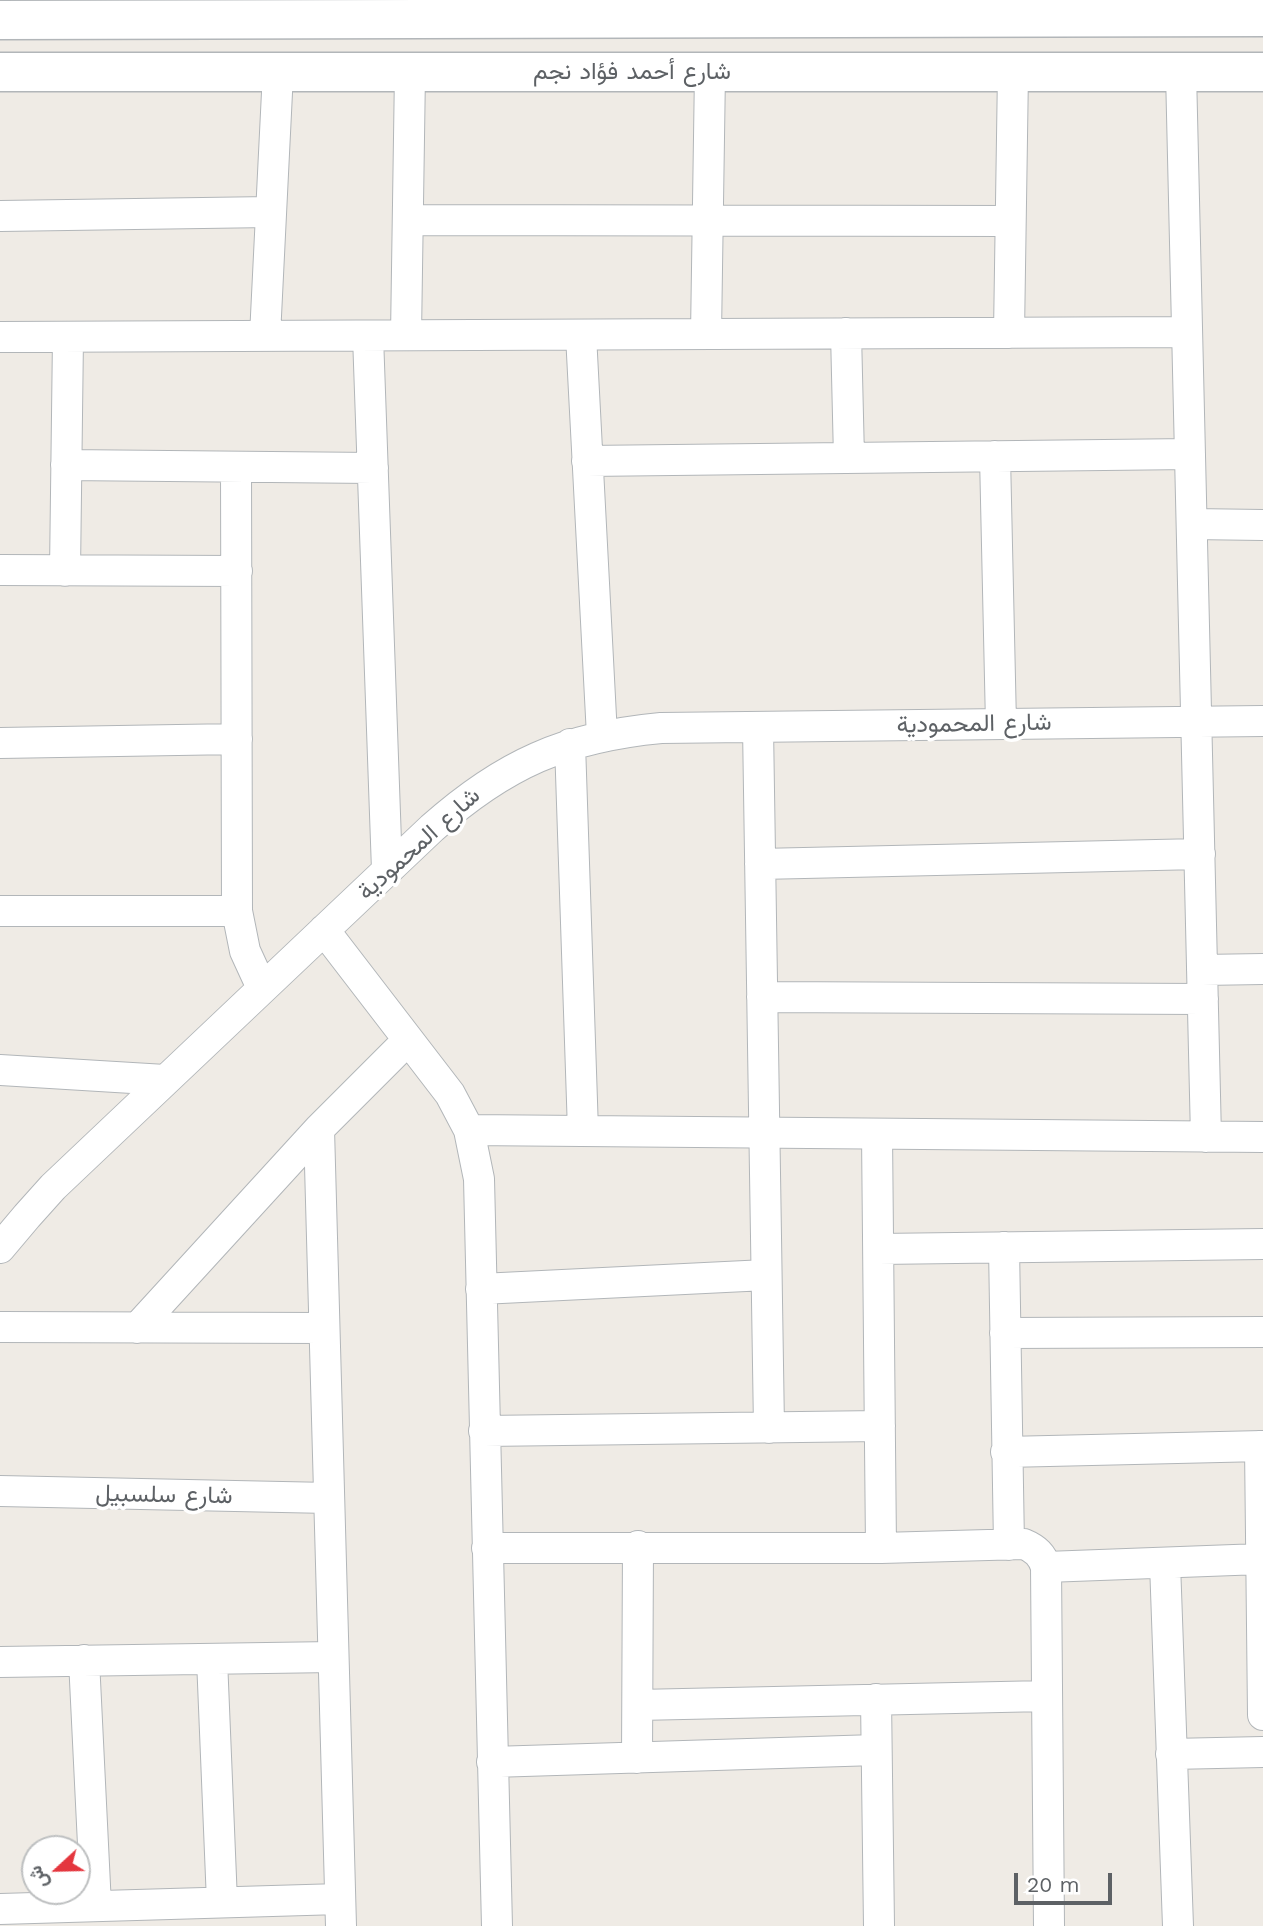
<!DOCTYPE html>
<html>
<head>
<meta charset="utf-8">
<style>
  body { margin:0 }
  #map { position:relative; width:1263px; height:1926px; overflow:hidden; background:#efebe5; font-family:"Work Sans",Vazirmatn,sans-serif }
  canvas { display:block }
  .north { position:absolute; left:21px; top:1835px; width:70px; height:70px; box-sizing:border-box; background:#fff; border:2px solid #bec0c1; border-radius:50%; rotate:248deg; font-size:19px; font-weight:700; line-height:28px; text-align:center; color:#5d6165 }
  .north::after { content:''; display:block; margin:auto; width:24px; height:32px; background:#e4363e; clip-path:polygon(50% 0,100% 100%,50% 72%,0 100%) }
  .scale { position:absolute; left:1014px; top:1873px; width:98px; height:32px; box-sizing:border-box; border:4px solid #5d6165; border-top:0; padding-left:9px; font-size:21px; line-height:24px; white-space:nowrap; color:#5d6165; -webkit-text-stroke:5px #fff; paint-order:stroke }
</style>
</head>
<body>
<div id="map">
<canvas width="1263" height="1926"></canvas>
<div class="north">ش</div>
<div class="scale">20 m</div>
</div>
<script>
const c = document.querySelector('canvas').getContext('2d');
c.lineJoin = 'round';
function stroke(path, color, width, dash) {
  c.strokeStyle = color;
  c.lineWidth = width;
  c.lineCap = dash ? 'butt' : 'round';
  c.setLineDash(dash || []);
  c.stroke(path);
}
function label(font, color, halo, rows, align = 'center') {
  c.font = font + ' "Work Sans",Vazirmatn,sans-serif';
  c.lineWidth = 7;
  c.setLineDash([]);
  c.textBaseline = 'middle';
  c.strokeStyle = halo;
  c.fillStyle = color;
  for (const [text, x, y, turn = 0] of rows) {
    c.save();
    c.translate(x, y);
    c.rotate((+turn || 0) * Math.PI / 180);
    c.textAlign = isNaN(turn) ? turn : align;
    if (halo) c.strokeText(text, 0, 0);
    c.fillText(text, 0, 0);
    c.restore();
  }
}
const minor = new Path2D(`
  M1181 72 1206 1137
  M0 216 270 212
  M408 220 1010 221
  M846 333 849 458
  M1009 333 1013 72
  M706 334 710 72
  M406 335 410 72
  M581 335 602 736
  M265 336 278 72
  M368 336 387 870
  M0 337 1187 332
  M995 456 1001 724
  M587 461 1190 454
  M66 465 373 468
  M236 467 237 911 245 951 262 988
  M1192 524 1263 525
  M0 570 237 571
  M65 571 68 337
  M758 727 769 1428
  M0 743 237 739
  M570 744 583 1131
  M760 864 1200 854
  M0 911H237
  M324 930 450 1094 469 1130 479 1179 497 1926
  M1202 970 1263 969
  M762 997 1203 999
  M0 1070 165 1080
  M319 1129 341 1926
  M469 1130 1263 1137
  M877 1134 881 1548
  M1004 1247 1009 1545
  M0 1248 27 1216 53 1187 432 828C504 764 565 737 661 728L1263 721
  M879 1249 1263 1244
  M481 1289 766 1275
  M0 1327 324 1328
  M137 1328 319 1129 408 1040
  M1005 1333 1263 1332
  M484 1431 880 1426
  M1260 1446 1263 1715
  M1006 1452 1263 1446
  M0 1491 329 1498
  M487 1548H881L1024 1544C1036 1549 1042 1555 1046 1567L1049 1926
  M1165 1563 1178 1926
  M1046 1567 1261 1559
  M212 1659 222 1902
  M84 1660 96 1906
  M0 1662 333 1657
  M876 1699 879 1926
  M638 1705 1046 1696
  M1171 1754 1263 1752
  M637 1758 638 1546
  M492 1762 876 1750
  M0 1909 340 1899`);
const tertiary = new Path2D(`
  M0 20 1263 17
  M0 72H1263`);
const streetNames = [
  ["شارع أحمد فؤاد نجم",632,72],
  ["شارع المحمودية",974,724,-1],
  ["شارع المحمودية",419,844,-42],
  ["شارع سلسبيل",164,1495,1]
];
stroke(minor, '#b2b6b9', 32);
stroke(tertiary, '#b2b6b9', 41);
stroke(minor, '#fff', 30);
stroke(tertiary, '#fff', 38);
label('24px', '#5d6165', '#fff', streetNames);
</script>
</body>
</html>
